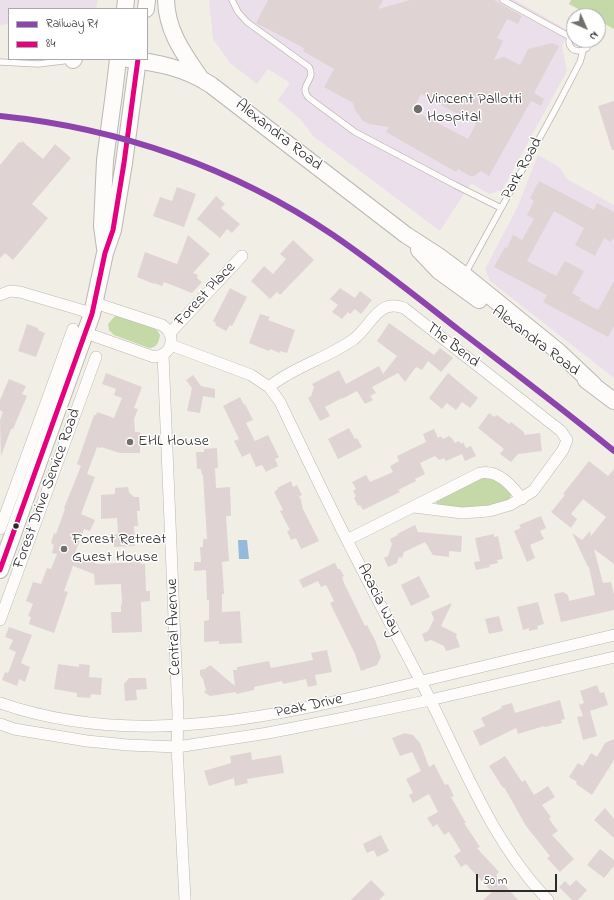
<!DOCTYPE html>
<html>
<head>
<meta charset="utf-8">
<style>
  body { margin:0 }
  #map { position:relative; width:614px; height:900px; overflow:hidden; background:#f1eee6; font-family:"Indie Flower",sans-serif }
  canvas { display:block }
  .legend { position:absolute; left:8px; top:8px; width:140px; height:52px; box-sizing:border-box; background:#fff; border:1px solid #aaa; margin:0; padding:5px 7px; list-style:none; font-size:12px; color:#2b2b2b }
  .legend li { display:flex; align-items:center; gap:8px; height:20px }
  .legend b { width:20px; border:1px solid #aaa }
  .north { position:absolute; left:566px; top:8px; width:40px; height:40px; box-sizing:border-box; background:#fff; border:1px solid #aaa; border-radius:50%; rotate:135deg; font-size:11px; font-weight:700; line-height:16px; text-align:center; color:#2b2b2b }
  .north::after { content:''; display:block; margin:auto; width:14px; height:18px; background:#706f6c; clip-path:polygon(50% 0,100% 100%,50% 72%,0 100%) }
  .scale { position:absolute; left:476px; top:874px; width:81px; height:18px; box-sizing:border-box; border:2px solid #2b2b2b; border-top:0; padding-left:5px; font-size:12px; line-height:14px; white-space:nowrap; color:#2b2b2b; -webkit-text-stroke:3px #fff; paint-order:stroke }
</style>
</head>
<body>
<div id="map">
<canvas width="614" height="900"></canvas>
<ul class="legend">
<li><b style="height:5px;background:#8e44ad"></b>Railway R1</li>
<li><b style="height:5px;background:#e5007d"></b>84</li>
</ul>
<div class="north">N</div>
<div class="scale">50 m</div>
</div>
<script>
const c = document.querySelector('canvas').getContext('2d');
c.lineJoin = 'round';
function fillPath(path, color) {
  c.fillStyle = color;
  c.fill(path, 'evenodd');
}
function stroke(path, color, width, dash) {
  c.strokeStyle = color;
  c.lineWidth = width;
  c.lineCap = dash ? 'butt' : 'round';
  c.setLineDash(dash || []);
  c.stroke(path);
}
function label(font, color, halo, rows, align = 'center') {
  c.font = font + ' "Indie Flower",sans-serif';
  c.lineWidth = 3;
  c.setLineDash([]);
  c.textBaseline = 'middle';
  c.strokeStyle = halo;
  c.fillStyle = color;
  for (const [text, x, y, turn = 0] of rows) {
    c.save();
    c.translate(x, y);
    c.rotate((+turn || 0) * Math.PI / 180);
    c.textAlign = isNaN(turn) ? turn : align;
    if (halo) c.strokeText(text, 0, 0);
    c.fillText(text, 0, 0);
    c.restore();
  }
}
const built = new Path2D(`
  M0 0H98L96 9H9V24L0 25Z
  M209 0H515L569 31 562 46 567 71 502 190 489 194 471 183 440 231 313 136 300 119 278 100 290 83 268 69 257 84 230 63 213 39Z
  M538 155 559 167 567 179 614 205V378L490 281 485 269 517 208Z`);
const green = new Path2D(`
  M571 0H614V29L598 20V16H591L569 4Z
  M119 315 157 330 160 335C159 342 157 348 149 348L114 335 109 330 108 324 114 317Z
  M482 475H491L511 494 510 499 508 502 474 509 437 505 436 502 437 499Z`);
const water = new Path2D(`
  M238 540H247L249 559H239Z`);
const building = new Path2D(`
  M268 0H383L378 9 410 0H494L522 16 518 24 507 19 497 38 503 41 494 60 504 57 520 65 528 49 552 43 559 46 534 93 544 99 541 106 531 101 489 176 481 171 474 176H470L458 169 456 172 386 132 389 127 369 124 363 121 355 110 353 103 324 87 334 69 303 51 304 48 256 23ZM421 94 476 124 468 139 413 110Z
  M614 101V150H612L598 106Z
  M22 141 43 159 55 144 71 158 32 204 48 218 13 260 5 253 0 258V165L19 142 21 143Z
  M539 181 594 210 597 203 614 212V237L611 242 604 238 595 256 575 245 584 228 554 211 527 261 556 276 565 261 584 271 572 293 581 298 579 300 598 310 614 281V326L608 337 543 302 547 295 494 267 505 247 507 248 513 235 522 240 534 219 527 215 534 201 530 198Z
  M177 187 196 194 184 227 153 216 160 197 172 201Z
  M216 196 225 204 221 208 240 224 232 233 227 229 220 238 197 219Z
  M188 235 210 254 193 273 198 275 197 278 202 282 192 293 164 282 162 286 154 283V284L137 277 145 252 177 264Z
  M293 240 314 260 280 295 277 292 270 299 251 281 264 266 273 274 286 259 280 254Z
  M230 288 247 297 232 326 230 325 226 331 215 325 216 323 213 321Z
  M340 288 355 298 360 291 372 300 361 314 355 309 350 314 348 312 342 319 332 312 338 305 330 299Z
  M260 314 270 317 268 320 295 330 287 353 280 351V353L270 349 269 351 249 343Z
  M389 323 434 355 440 348 453 358 441 372 428 361 422 370 416 367 405 382 398 373 372 387 376 393 370 396 373 400 365 404 357 391 342 399V398L325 407 330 416 320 421 308 398 311 396 314 387 312 384 339 370 346 384 379 366 383 374 397 356 377 341Z
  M27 324 38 328V330L45 333 36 357 18 351Z
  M106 373 142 387 134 408 138 409 134 419 135 432H140V453H120L101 447 100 448 97 447 87 474 95 477 81 514 95 520 90 531 84 529 74 556 98 564 140 562V564H145L146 591H150V601L141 602 142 632 112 633 111 612H121V605L122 604 121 584 95 585 94 574 73 566 64 591 68 592 54 633 29 624 31 617 28 616 33 604 26 601 33 582 41 584 47 568 51 569 57 554 52 553 54 545 51 543 54 533 56 534 65 509 64 508 81 466 77 464 94 415H96L97 412 114 418 122 398 114 395 116 389 102 384Z
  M448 373 478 398 470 408 462 402 456 410 447 403 442 409 429 398Z
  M193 375 201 386 215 389V398L203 396 200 413 187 411 192 388 186 380Z
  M9 379 26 386 22 394 27 396 13 429H11L1 456 0 420 3 412 0 410V400Z
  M240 397 244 405 245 404 253 420 246 423 255 441 268 435 279 457 275 459 278 466 266 472 262 465 256 467 250 453 242 457 234 441 239 439 223 406Z
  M489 413 494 417 497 415 509 424 511 422 524 432V435L540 433 542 451 518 454 511 462 500 454 504 449 478 428Z
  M349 428 355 439 357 438 362 447 338 459 328 439Z
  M434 429 438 438 441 436 443 439 449 436 451 438H452L455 443 459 441 461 444 463 442 466 448 471 446 476 456 465 461 462 454 446 461 444 458 439 460 435 456 420 463 425 474 415 479 416 481 398 490 400 492 363 510 360 505 358 506 354 498 356 496 353 491 356 489 352 482 366 475 370 482 393 472 390 466 399 461 397 456 426 442 423 434Z
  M217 448 218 468H215L216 488 230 487 231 516H226L229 561 222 562 224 594H222V612L240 611 242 643 219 644V641L204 642V621L209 620V600H207L206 570 194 571V562H201L200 547H203V539H207L203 475H202L201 469H197L196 452H204V449Z
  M589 461 608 476 614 469V564L594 549 603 583 611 582 614 595V610L561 622 554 594 563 592 568 595 569 601 595 595 589 567H588L572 533 582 540 590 531 591 536 606 517 583 499 571 514 577 519 571 528 551 512 565 495 563 494Z
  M291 481 293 487 297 485 302 495 299 496 302 502H301L303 507H302L319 541 301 549 296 538 291 540 287 531 290 530 280 511 283 510 274 492 278 489 277 488Z
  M128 487 129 492 134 497H139L140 511H137L138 526H134L135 546 114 547 113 535 118 534 117 518 101 519V495L115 494V488Z
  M541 516 546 528 540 531 544 539 530 545 535 558 527 562 514 531 521 528 519 525Z
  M415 525 418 532 462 536 461 552 449 551V557L433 555 425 542 404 552 402 558 399 557 397 563 388 567 384 558 388 556 392 544 390 539 398 535 397 534Z
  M494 534V537L498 536 503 559 497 560 498 563 489 565 490 567 476 570 474 562 480 561 475 538Z
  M334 563H335L338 569H340L344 576 342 577 344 583 365 626 367 625 375 640 381 657 377 665 361 671 355 654 330 603 334 601 326 585 321 587 318 581 303 588 299 580Z
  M419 576 430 597 411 606 401 585Z
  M538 602 544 624 537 626 538 629 529 631V628L523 630 517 607Z
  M452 603 441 626 457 634 456 636 460 647 446 651 444 646 431 640 425 642 422 634 428 631 434 619 431 612Z
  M499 616 503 631 489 634 485 619Z
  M9 627 32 635 21 663 30 667 25 682 19 679 17 686 2 680 5 672 8 673 16 652 9 649 13 640 5 637Z
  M327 650 332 672 315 675 317 685 308 687 306 679 283 684 282 681 254 687V690L236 694V692L210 696 204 692 206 690 203 679 200 675V670L205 669 210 665 235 686 233 670H237V667L269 661 271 668 313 660 311 653Z
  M58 664 79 667V664L90 665 89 677 102 678 101 695 91 694 90 698 77 697V693L54 689Z
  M129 678H146L147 689 136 690 137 700 125 701 124 684Z
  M597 685 600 693 604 692 608 705 590 711 597 736 583 740 577 717 583 716 579 705 584 703 580 691Z
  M560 700 565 719 561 720 562 723 545 727 544 726 518 734 516 728 480 746 473 731 485 726 481 718 502 708 501 706 512 703 515 713Z
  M405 733 413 735 420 743 429 767 434 764 445 785 448 784 454 796 451 797 466 823H464L480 847 477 848 499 872 496 875 518 900H483L492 892 466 864 461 867 454 856 461 851 449 832 444 835 437 824 433 827 427 818 438 812 429 794 413 803 409 795 413 793 406 779 421 771 412 752 400 756 392 738Z
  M614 739V760L592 795 576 784 577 782 569 777 578 763 583 766 591 753 597 757 605 743Z
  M251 752 252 760 281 755 284 773 247 779 248 783 235 786 234 778 209 786 204 771 231 763 230 756Z
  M505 756 522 782 525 780 534 795 548 786 555 797 542 805 551 817 549 819 558 831 552 835 574 859 560 872 547 858 550 856 526 826 504 787 503 788 489 766Z
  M605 808 614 819V838L594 820Z
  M381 835 389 851 377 857 374 850 367 853 363 844Z
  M600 849 614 860V866L604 878 587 865Z
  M371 880 385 894 379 900H351Z
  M576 880 587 890 578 900H572L559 887 565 881 570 886Z`);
const lane = new Path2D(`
  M232 0 238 12 247 22 309 67C317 81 297 85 309 98L355 132 455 185 501 208
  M503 0 570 37
  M574 33C562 43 574 57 587 48L589 40
  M0 62 38 64 71 60
  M465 274 555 110 580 62 583 51`);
const street = new Path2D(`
  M0 295 10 291 20 292 81 310 92 314
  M86 333 154 357C173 355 177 335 162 325L95 303
  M170 333 242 256
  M171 345 251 375 269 387 280 402C302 448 324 495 347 540 374 594 403 647 431 701 465 770 494 844 548 900
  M163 354 178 714 177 747 185 900
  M269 387C295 366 328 358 354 339 372 325 378 298 404 308L561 431 567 440 563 450 533 491 510 505 489 511 462 513 414 507
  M0 529 73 329
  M347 540 480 473C498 469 512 486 522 499
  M0 620 96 357
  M0 703C137 751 282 715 418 682 483 666 549 651 614 635
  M0 724 14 729 87 741 128 745 177 747 268 733 344 718 430 700 614 657`);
const secondary = new Path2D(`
  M166 0C167 32 184 54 201 79
  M125 9 126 0
  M146 9 147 0
  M128 59C159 63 185 68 211 85L406 235 437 255 464 275 559 352 594 385
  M73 60 74 59
  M114 93 118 59
  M133 96 138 59
  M105 160 102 226 105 248
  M419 250 439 271 479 300
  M586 380 614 401
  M0 570 92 314 105 253 113 230 124 163`);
const rail = new Path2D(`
  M0 116C119 128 234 168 333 235 377 265 418 298 459 330 511 370 563 409 614 451`);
const secondaryBridge = new Path2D(`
  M105 160 114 93
  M124 163 133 96`);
const bus1 = new Path2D(`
  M0 570 92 314 105 253 113 230 124 163 138 59`);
const rail1 = new Path2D(`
  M0 116C119 128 234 168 333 235 377 265 418 298 459 330 511 370 563 409 614 451`);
const markers = [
  [418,109,5,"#706f6c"],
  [130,442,4,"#706f6c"],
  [16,526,3.5,"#2b2b2b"],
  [64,549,4,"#706f6c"]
];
const poiNames = [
  ["Vincent Pallotti",427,100],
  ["Hospital",427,118],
  ["EHL House",138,442],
  ["Forest Retreat",72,540],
  ["Guest House",72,558]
];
const streetNames = [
  ["Alexandra Road",278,136,38],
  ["Park Road",523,169,-61],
  ["Forest Place",206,295,-47],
  ["Alexandra Road",535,342,37],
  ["The Bend",452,346,38],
  ["Forest Drive Service Road",48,489,-70],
  ["Acacia Way",378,600,63],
  ["Central Avenue",175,627,-92],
  ["Peak Drive",309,707,-12]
];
fillPath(built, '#ebdfec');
fillPath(green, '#c4d9a7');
fillPath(water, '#93b9dd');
fillPath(building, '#e0d3d4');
stroke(lane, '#bab8b3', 7);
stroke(street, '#bab8b3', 12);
stroke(secondary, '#bab8b3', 18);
stroke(lane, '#fdfcfb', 5.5);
stroke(street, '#fdfcfb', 11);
stroke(secondary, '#fdfcfb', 16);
stroke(rail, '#b5b4b3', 3, [6, 3]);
stroke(secondaryBridge, '#bab8b3', 18, []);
stroke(secondaryBridge, '#fdfcfb', 16);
stroke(bus1, '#e5007d', 5);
stroke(rail1, '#8e44ad', 6);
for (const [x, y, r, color] of markers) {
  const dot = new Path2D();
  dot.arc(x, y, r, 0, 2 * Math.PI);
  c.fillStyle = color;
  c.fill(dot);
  stroke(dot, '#fff', 1.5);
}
label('16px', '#2b2b2b', '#fff', poiNames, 'left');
label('16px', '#2b2b2b', '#fff', streetNames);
</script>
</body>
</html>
